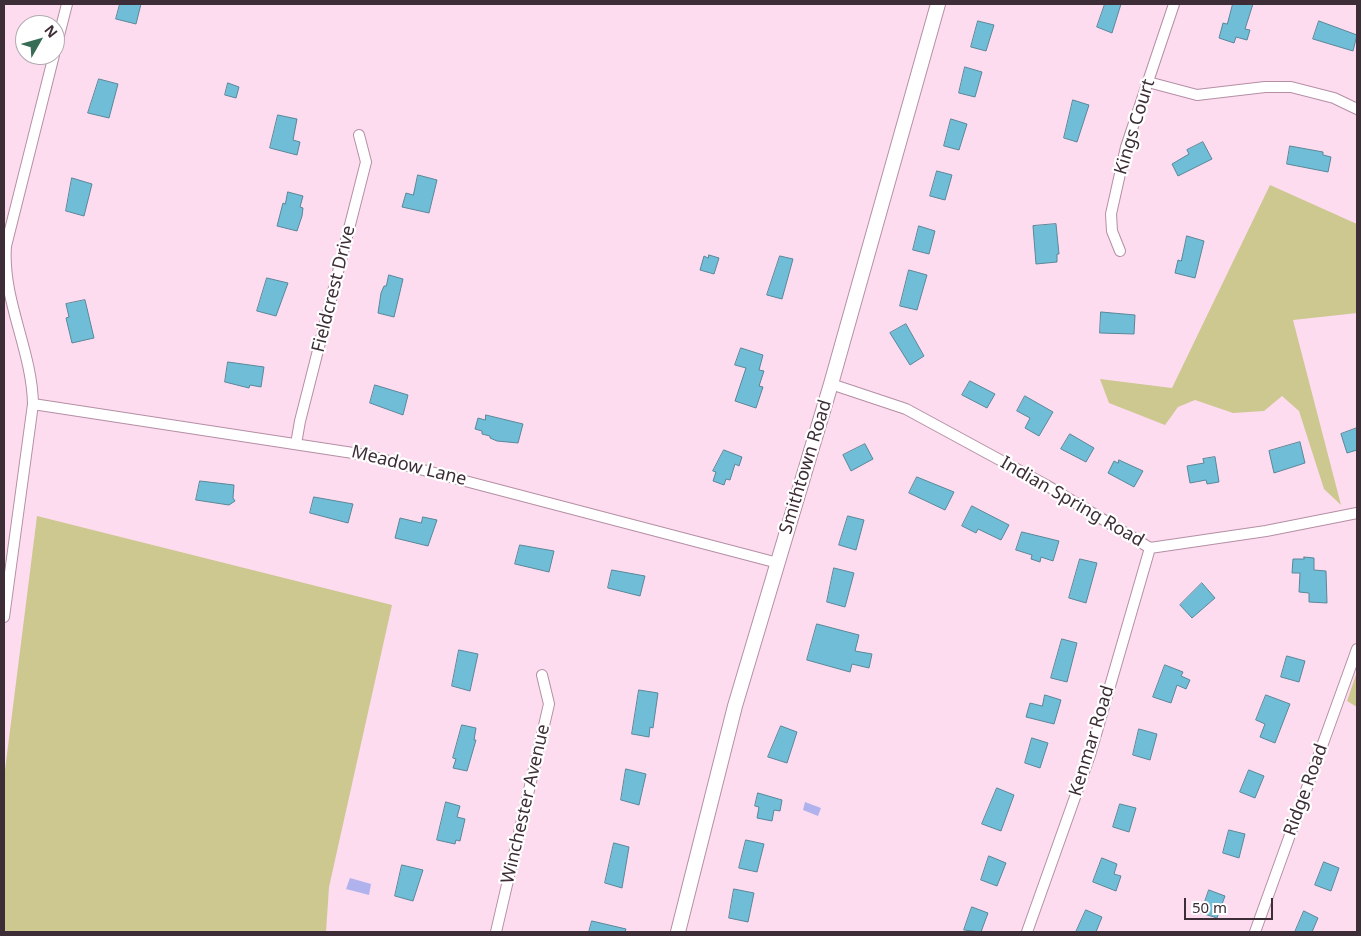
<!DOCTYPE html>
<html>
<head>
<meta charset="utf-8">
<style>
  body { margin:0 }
  #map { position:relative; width:1361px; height:936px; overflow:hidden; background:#fddcef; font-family:"Noto Sans",sans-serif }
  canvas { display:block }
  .frame { position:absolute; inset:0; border:5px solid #3d2d36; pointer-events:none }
  .north { position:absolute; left:15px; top:15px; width:50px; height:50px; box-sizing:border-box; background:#fff; border:1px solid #b1abaf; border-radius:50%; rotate:52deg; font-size:14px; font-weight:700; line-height:20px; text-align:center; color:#3d2d36 }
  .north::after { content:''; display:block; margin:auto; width:18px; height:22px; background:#366d54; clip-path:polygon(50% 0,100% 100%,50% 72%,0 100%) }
  .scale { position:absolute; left:1184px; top:898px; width:89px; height:22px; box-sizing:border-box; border:2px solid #3d2d36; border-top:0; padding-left:6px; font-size:15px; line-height:18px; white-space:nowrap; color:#3d2d36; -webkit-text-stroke:4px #fff; paint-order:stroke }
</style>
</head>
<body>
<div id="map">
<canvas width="1361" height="936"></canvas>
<div class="frame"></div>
<div class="north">N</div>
<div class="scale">50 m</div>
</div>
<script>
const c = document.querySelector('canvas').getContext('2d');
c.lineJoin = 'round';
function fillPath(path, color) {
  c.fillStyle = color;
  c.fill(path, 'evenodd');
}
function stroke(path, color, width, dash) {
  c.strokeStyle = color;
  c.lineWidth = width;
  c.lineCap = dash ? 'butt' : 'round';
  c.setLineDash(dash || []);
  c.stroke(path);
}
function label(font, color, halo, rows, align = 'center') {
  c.font = font + ' "Noto Sans",sans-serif';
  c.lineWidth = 4.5;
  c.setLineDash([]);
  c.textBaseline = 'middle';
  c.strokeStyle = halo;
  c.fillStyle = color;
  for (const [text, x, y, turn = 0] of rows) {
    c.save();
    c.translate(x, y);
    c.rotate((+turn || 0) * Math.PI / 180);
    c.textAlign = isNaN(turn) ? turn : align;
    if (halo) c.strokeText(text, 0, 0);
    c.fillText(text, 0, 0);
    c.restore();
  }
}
const green = new Path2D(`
  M1270 185 1357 224V313L1293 320 1341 505 1324 489 1299 411 1282 396 1264 411 1233 413 1195 400 1178 407 1165 425 1109 403 1100 379 1172 388Z
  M37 516 392 605 329 887 326 932H4V778Z
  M1357 672V707L1347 701Z`);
const water = new Path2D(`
  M805 802 821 808 818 816 803 810Z
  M350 878 371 884 369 895 346 889Z`);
const building = new Path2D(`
  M120 4H141L136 24 116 19Z
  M1105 4H1121L1112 33 1097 27Z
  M1233 4H1253L1245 29 1250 30 1247 40 1236 37 1234 43 1219 38 1223 23 1227 24Z
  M978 21 994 25 986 51 971 47Z
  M1319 21 1357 35 1353 51 1313 39Z
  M965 67 982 72 975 97 959 93Z
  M99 79 118 84 109 118 88 113Z
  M228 83 239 87 236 98 225 95Z
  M1073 100 1089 105 1077 142 1064 138Z
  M278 115 297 119 293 140 300 142 297 155 270 148Z
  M951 119 967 124 959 150 944 146Z
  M1203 142 1212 159 1178 176 1172 164 1189 154 1187 150Z
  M1290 146 1323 152V155L1331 157 1328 172 1287 164Z
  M937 171 952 175 945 200 930 196Z
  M418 175 437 180 429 213 402 207 406 193 413 195Z
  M72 178 92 184 84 216 66 211Z
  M288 192 303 196 300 207 303 208 302 216 297 231 277 226 283 203 285 204Z
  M1056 224 1059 254H1057V262L1036 264 1033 226Z
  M919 226 935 231 929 254 913 250Z
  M1187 236 1204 241 1195 278 1175 273 1178 260 1181 261Z
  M709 255 719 258 714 274 700 270 704 256 708 258Z
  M780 256 793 259 782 299 767 295Z
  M909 270 927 275 917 310 900 306Z
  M389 275 403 279 394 317 378 313 381 293 384 286H386Z
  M267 278 288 283 276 316 257 311Z
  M85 300 94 338 72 343 66 318 69 317 66 304Z
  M1101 312 1135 315 1134 334 1100 333Z
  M906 324 924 356 910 365 890 333Z
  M741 348 763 355 759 370 764 371 759 386 763 387 756 408 735 401 746 368 735 365Z
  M228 362 264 367 261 387 250 385 249 388 225 382Z
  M970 381 995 394 987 408 962 395Z
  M375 385 408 395 403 415 370 403Z
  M1025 396 1053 412 1039 436 1025 428 1030 418 1017 411Z
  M486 415 523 424 518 443 497 441 490 438V436L482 434V431L475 429 478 418 485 420Z
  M1357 428V450L1347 453 1341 434Z
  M1070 434 1094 448 1086 462 1061 449Z
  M1300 442 1305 463 1274 473 1269 451Z
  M865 444 873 459 851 471 843 455Z
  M724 450 742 457 739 466 735 464 730 480 726 479 724 485 713 481 716 472 713 471Z
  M1215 457 1219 482 1207 484 1206 480 1190 483 1187 466 1204 463 1203 459Z
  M1119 460 1143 471 1134 487 1108 473 1114 461 1118 463Z
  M917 477 954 492 945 510 909 493Z
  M200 481 234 485 233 498 235 501 229 505 196 500Z
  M314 497 353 504 348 523 310 513Z
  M972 506 1009 525 1001 540 978 529 976 533 962 526Z
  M848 516 864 520 856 550 839 545Z
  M423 517 437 520 428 546 395 538 400 518 421 523Z
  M1022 532 1059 541 1053 561 1041 557 1040 562 1031 559 1032 555 1016 550Z
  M520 545 554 551 549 572 515 564Z
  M1304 557 1314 558V570L1326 571 1327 603 1309 602V593L1299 592 1300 573H1292L1293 559H1304Z
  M1080 559 1097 563 1086 603 1069 598Z
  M834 568 854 573 845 607 827 602Z
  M612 570 645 576 640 596 608 588Z
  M1202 583 1215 598 1192 618 1180 605Z
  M817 624 859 635 855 651 872 654 869 668 852 664 850 672 807 660Z
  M1062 639 1077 643 1067 682 1051 678Z
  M459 650 478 654 470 691 452 686Z
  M1287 656 1305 661 1299 682 1281 677Z
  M1165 665 1183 672 1181 676 1190 680 1186 689 1177 685 1171 703 1153 697Z
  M639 690 658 693 653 728 650 727 649 737 632 734Z
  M1045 695 1061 700 1054 724 1026 717 1030 703 1042 706Z
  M1266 695 1290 704 1275 743 1260 737 1265 724 1256 720Z
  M462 725 476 728 474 740H476L467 771 453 768 456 759 453 758Z
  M781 726 797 732 787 763 768 757Z
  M1139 729 1157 734 1150 760 1133 755Z
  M1032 738 1048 743 1040 768 1025 763Z
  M626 769 646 774 639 805 621 800Z
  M1249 770 1264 776 1255 798 1240 792Z
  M997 788 1014 795 1001 831 982 824Z
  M758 793 782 800 780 811 774 810 772 821 757 818 759 807 755 806Z
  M446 802 460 806 457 817 465 819 460 841 456 840 455 844 437 840Z
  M1120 804 1136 808 1129 832 1113 827Z
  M1229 830 1245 834 1239 858 1223 853Z
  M746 840 764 844 757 872 739 868Z
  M614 843 629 847 622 888 605 883Z
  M989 856 1006 863 997 886 981 880Z
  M1102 858 1117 864 1114 874 1121 876 1116 891 1093 882Z
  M1324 862 1339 868 1331 891 1315 885Z
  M402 865 423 870 413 901 395 896Z
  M734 889 754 893 748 922 729 918Z
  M1209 890 1225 896 1217 918 1201 913Z
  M972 907 988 913 981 932 964 930Z
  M1086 910 1102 917 1096 932H1076Z
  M1304 911 1318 918 1312 932H1295Z
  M592 921 626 929 625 932H589Z`);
const street = new Path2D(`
  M55 51 67 4
  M1148 82 1197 95 1265 87H1291L1334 98 1357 109
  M1120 251 1112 231 1111 214 1126 147 1174 4
  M831 384 906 409 1046 485 1150 548 1266 531 1357 513
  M33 404 366 455 778 563
  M296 444 300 421 366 162 359 135
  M4 617 33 404C32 350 2 300 6 246L54 55
  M496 932 549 704 542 675
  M1027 932 1090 755 1150 548
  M1255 932 1357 649`);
const secondary = new Path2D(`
  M678 932 735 706 831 384 938 4`);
const streetNames = [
  ["Kings Court",1135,127,-73],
  ["Fieldcrest Drive",334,289,-76],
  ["Meadow Lane",409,466,14],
  ["Smithtown Road",806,467,-73],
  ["Indian Spring Road",1072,502,30],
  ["Kenmar Road",1092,741,-73],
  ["Ridge Road",1306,790,-70],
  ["Winchester Avenue",526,804,-77]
];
fillPath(green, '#cdc790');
fillPath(water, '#b0b2ee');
fillPath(building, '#70bdd8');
stroke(building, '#5a8798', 1);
stroke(street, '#b58fa5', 12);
stroke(secondary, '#b58fa5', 16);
stroke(street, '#fff', 10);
stroke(secondary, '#fff', 14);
label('18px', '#3d2d36', '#fff', streetNames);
</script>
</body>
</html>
